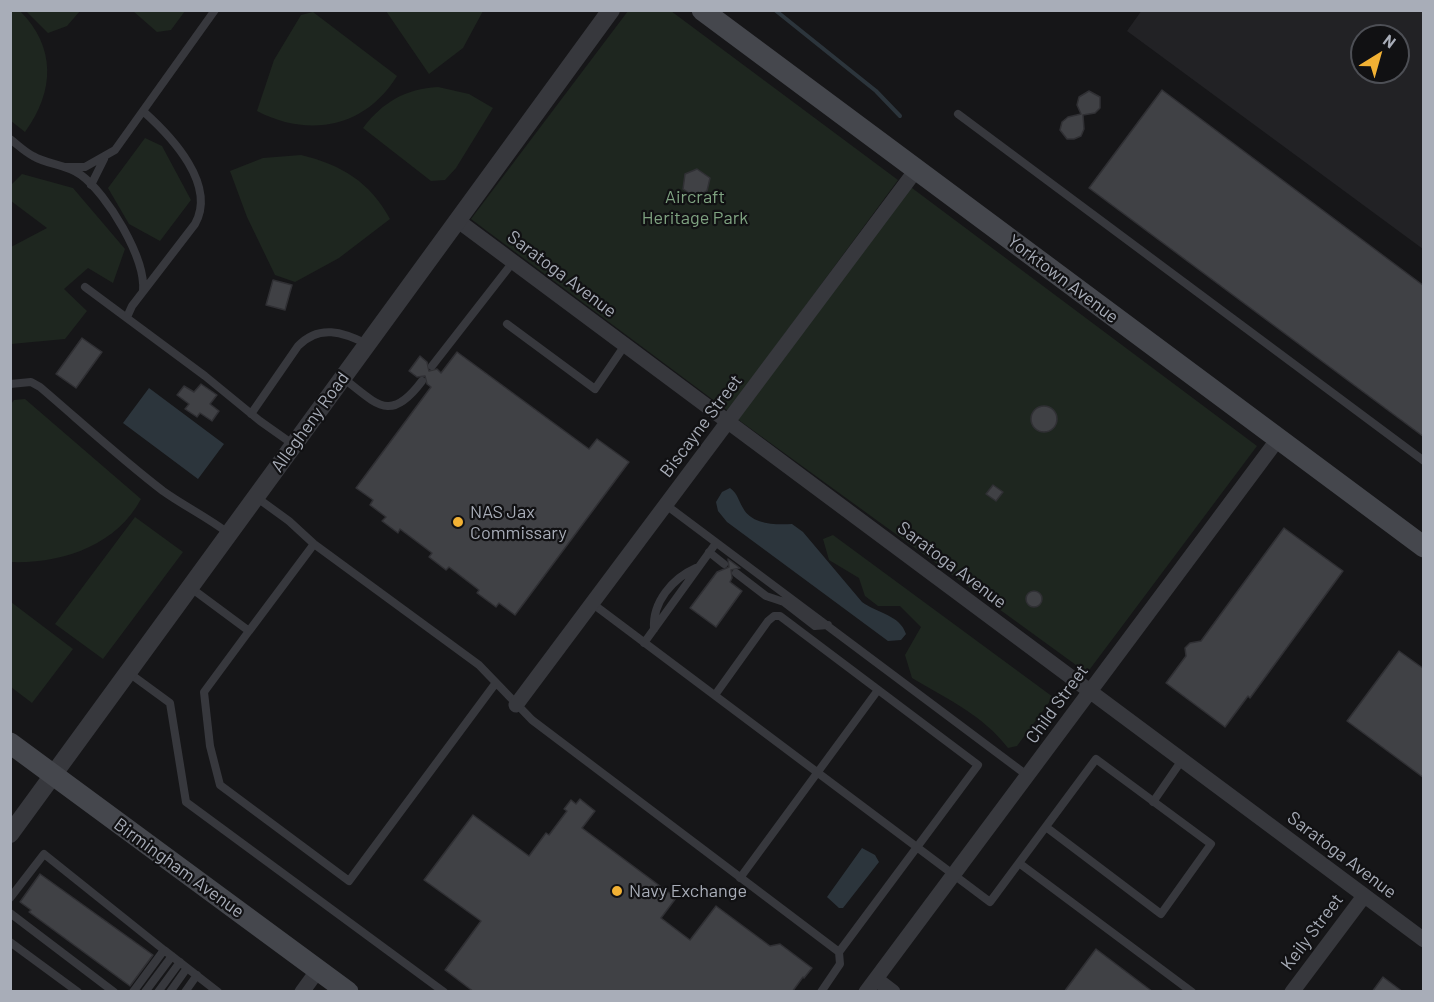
<!DOCTYPE html>
<html>
<head>
<meta charset="utf-8">
<style>
  body { margin:0 }
  #map { position:relative; width:1434px; height:1002px; overflow:hidden; background:#161618; font-family:Barlow,sans-serif }
  canvas { display:block }
  .frame { position:absolute; inset:0; border:12px solid #a8adb8; pointer-events:none }
  .north { position:absolute; left:1350px; top:24px; width:60px; height:60px; box-sizing:border-box; background:#111113; border:2px solid #4d4f55; border-radius:50%; rotate:37deg; font-size:16px; font-weight:700; line-height:24px; text-align:center; color:#a8adb8 }
  .north::after { content:''; display:block; margin:auto; width:21px; height:27px; background:#f2b134; clip-path:polygon(50% 0,100% 100%,50% 72%,0 100%) }
</style>
</head>
<body>
<div id="map">
<canvas width="1434" height="1002"></canvas>
<div class="frame"></div>
<div class="north">N</div>
</div>
<script>
const c = document.querySelector('canvas').getContext('2d');
c.lineJoin = 'round';
function fillPath(path, color) {
  c.fillStyle = color;
  c.fill(path, 'evenodd');
}
function stroke(path, color, width, dash) {
  c.strokeStyle = color;
  c.lineWidth = width;
  c.lineCap = dash ? 'butt' : 'round';
  c.setLineDash(dash || []);
  c.stroke(path);
}
function label(font, color, halo, rows, align = 'center') {
  c.font = font + ' Barlow,sans-serif';
  c.lineWidth = 4.5;
  c.setLineDash([]);
  c.textBaseline = 'middle';
  c.strokeStyle = halo;
  c.fillStyle = color;
  for (const [text, x, y, turn = 0] of rows) {
    c.save();
    c.translate(x, y);
    c.rotate((+turn || 0) * Math.PI / 180);
    c.textAlign = isNaN(turn) ? turn : align;
    if (halo) c.strokeText(text, 0, 0);
    c.fillText(text, 0, 0);
    c.restore();
  }
}
const built = new Path2D(`
  M1142 10 1423 11V249L1127 31ZM1362 36H1398V72H1362Z`);
const green = new Path2D(`
  M11 10 20 11C56 47 55 91 25 132L11 121Z
  M26 11H80L67 26 48 33Z
  M133 11H185L171 30 157 32Z
  M386 11H483L463 48 429 74Z
  M628 11H671L898 180 728 411 471 219Z
  M313 12 397 76C365 128 309 138 257 111L274 60 301 15Z
  M438 87 469 94 493 108 456 168 445 180 431 181 363 128C383 102 405 89 438 87Z
  M145 138 162 146 191 200 160 241 129 224 108 188Z
  M301 155C342 165 370 182 390 219L339 258 295 282 275 275 247 217 230 171 263 158Z
  M22 174 73 188 125 249 113 283 88 268 64 289 87 311 65 339 11 344V247L47 228 11 201V185Z
  M908 185 1257 446 1087 673 736 418Z
  M25 399 141 499C116 546 61 564 10 562L11 404 14 400Z
  M135 517 183 552 103 659 55 624Z
  M833 535 1053 697 1017 746 1008 748C984 716 946 698 912 678L905 655 921 627 900 606H878L865 596 859 578 829 560 823 539Z
  M11 602 73 649 32 703 11 687Z`);
const water = new Path2D(`
  M149 388 224 444 198 479 123 423Z
  M730 488C738 494 738 500 743 508 752 525 776 525 792 524L803 532 862 602C877 613 900 615 906 634L901 640 888 641 727 522 718 511 716 502 722 492Z
  M862 848 875 855 879 862 843 908H839L827 897Z`);
const stream = new Path2D(`
  M775 10 876 91 900 116`);
const building = new Path2D(`
  M1162 90 1424 286V437L1089 188Z
  M1089 91 1100 97V108L1095 113 1083 115 1084 129 1081 136 1074 139H1067L1060 130 1062 122 1068 117 1081 114 1077 105 1079 97Z
  M697 169 710 178 707 191 695 197 683 189 685 174Z
  M273 280 292 285 285 310 266 305Z
  M82 338 102 352 76 388 56 374Z
  M457 352 589 449 597 439 629 462 515 615 499 603 496 607 477 593 479 590 449 567 446 570 429 557 432 553 400 529 398 533 382 521 386 517 370 505 373 500 356 488 431 387 427 384 425 376 417 377 409 371 420 356 427 362 429 371 437 369 441 373Z
  M201 384 217 395 210 404 219 411 212 421 200 413 197 417 185 409 189 404 177 395 184 386 194 392Z
  M1031 419a13 13 0 1 1 26 0a13 13 0 1 1-26 0Z
  M993 485 1003 492 996 501 986 494Z
  M1284 528 1343 571 1250 698 1248 696 1225 727 1166 683 1186 656 1185 648 1190 643 1201 641Z
  M728 559 740 568 731 570 732 578 730 582 742 591 716 627 690 608 717 572 729 567Z
  M1026 599a8 8 0 1 1 16 0a8 8 0 1 1-16 0Z
  M1399 651 1424 669V778L1347 721Z
  M580 799 595 811 582 828 676 898 661 918 690 940 716 906 770 946 780 944 812 968 804 978 803 977 792 992H474L445 970 481 921 424 880 473 815 529 856 546 833 549 835 567 811 564 809 571 800 576 804Z
  M40 874 153 955 130 986 29 912 31 910 20 902Z
  M1096 949 1153 992H1064Z
  M1383 977 1403 992H1372Z`);
const service = new Path2D(`
  M958 114 1424 461
  M10 139C18 145 25 152 33 156 48 165 66 164 81 175 107 194 146 258 143 291
  M66 167H85L115 150 215 10
  M91 185 104 159
  M85 287 205 376 260 421 294 445
  M127 317 132 306 195 224C217 185 172 137 144 112
  M507 324 595 389 625 345
  M432 366 513 262
  M343 378C377 404 390 424 422 381
  M10 384 31 382 40 387C81 422 120 458 163 491 184 506 207 517 228 533
  M251 414 298 346C319 324 343 332 367 344
  M256 497 289 521 314 544 479 665 532 720 839 952 840 964 821 992
  M666 505 1028 776
  M709 552 724 564
  M736 573 766 596 784 602 815 626 828 625
  M191 588 249 631 314 544
  M593 604 990 902 1096 759 1211 844 1161 914 1046 827
  M654 629C652 602 673 578 696 568
  M249 631 204 692 210 746 220 785 349 881 495 684
  M644 643 716 543
  M129 673 170 703 186 802 444 992
  M715 695 768 621 774 616H780L978 765 839 952
  M1153 802 1182 760
  M1019 863 1192 992
  M740 878 878 690
  M10 898 44 854 164 950
  M10 913 114 992
  M10 942 78 992
  M133 992 164 950 218 992
  M145 992 172 956
  M158 992 180 962
  M170 992 187 968
  M185 992 197 975`);
const minor = new Path2D(`
  M457 220 1424 940
  M516 705 916 170
  M876 979 893 992
  M302 992 318 970
  M866 992 1278 439
  M1292 992 1364 896`);
const tertiary = new Path2D(`
  M10 834 611 10`);
const secondary = new Path2D(`
  M702 10 1424 547
  M10 743 348 992`);
const markers = [
  [458,522,6,"#f2b134"],
  [617,891,6,"#f2b134"]
];
const parkNames = [
  ["Aircraft",695,197],
  ["Heritage Park",695,218]
];
const streetNames = [
  ["Saratoga Avenue",562,274,37],
  ["Yorktown Avenue",1063,279,37],
  ["Allegheny Road",310,422,-54],
  ["Biscayne Street",701,426,-53],
  ["Saratoga Avenue",952,565,37],
  ["Child Street",1057,704,-54],
  ["Saratoga Avenue",1342,855,37],
  ["Birmingham Avenue",179,868,36],
  ["Keily Street",1312,932,-53]
];
const poiNames = [
  ["NAS Jax",470,512],
  ["Commissary",470,533],
  ["Navy Exchange",629,891]
];
fillPath(built, '#222225');
fillPath(green, '#1e261f');
fillPath(water, '#2c353c');
stroke(stream, '#2c353c', 4);
fillPath(building, '#404145');
stroke(building, '#303034', 1.5);
stroke(service, '#37383d', 8);
stroke(minor, '#37383d', 15);
stroke(tertiary, '#37383d', 18);
stroke(secondary, '#45474d', 21);
for (const [x, y, r, color] of markers) {
  const dot = new Path2D();
  dot.arc(x, y, r, 0, 2 * Math.PI);
  c.fillStyle = color;
  c.fill(dot);
  stroke(dot, '#111113', 2);
}
label('18px', '#7fa381', '#111113', parkNames);
label('18px', '#a8adb8', '#111113', streetNames);
label('18px', '#a8adb8', '#111113', poiNames, 'left');
</script>
</body>
</html>
